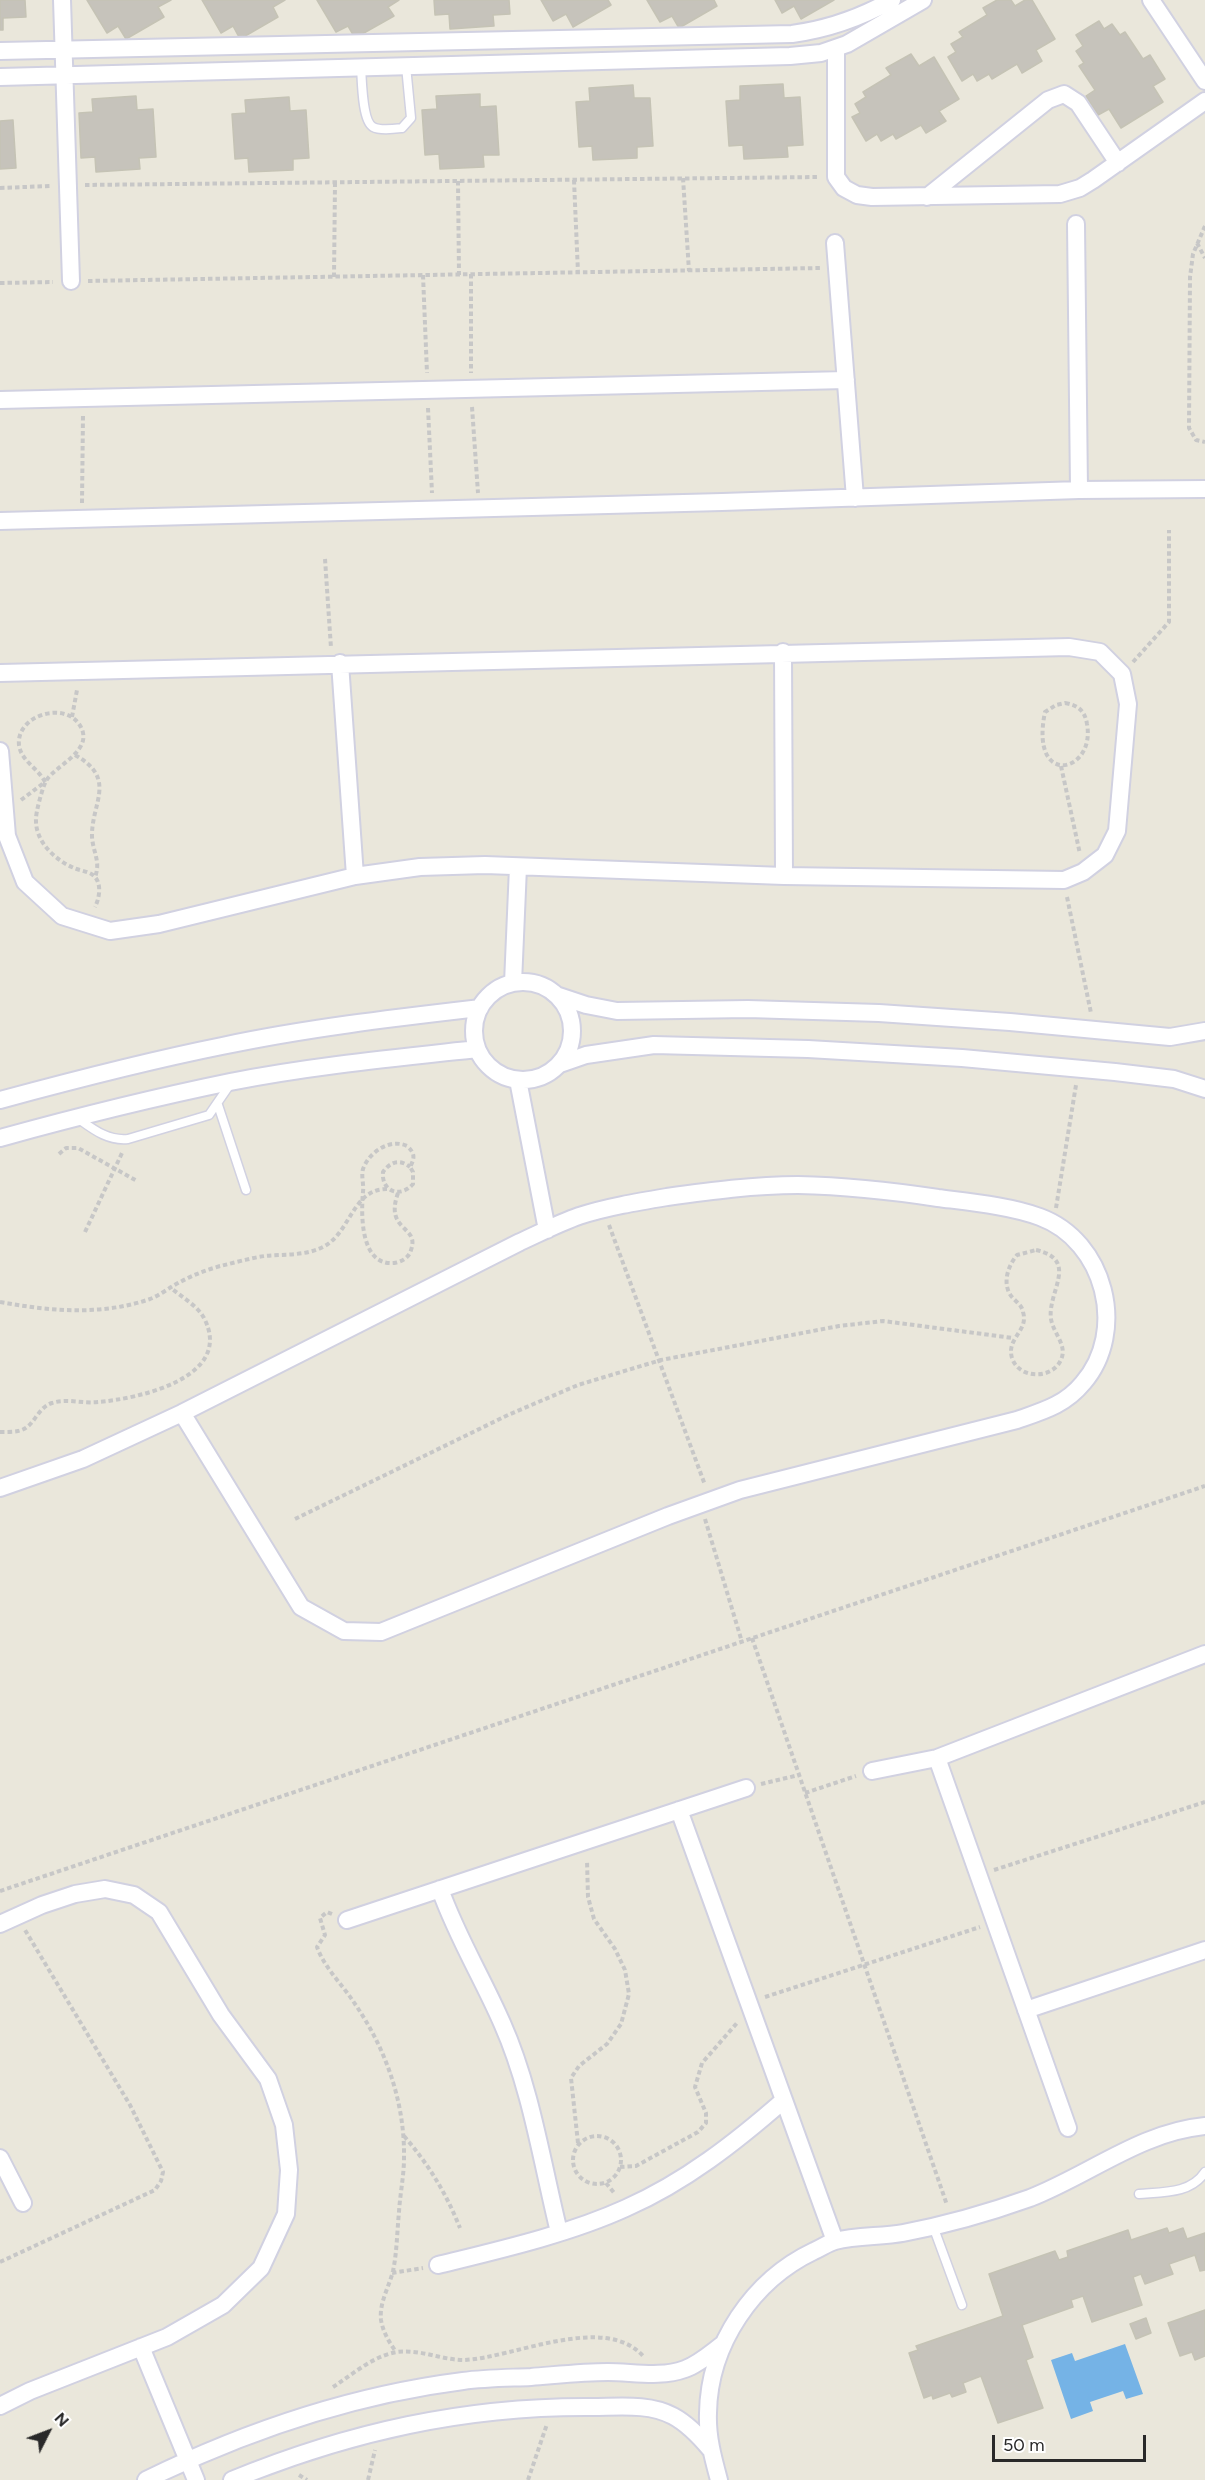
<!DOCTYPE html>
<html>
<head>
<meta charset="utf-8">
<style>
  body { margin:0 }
  #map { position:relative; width:1205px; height:2480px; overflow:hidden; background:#eae7db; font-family:Figtree,sans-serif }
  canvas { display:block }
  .north { position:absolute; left:18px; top:2402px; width:60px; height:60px; -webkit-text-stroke:4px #fff; paint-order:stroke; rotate:48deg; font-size:16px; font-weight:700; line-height:24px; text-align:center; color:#292929 }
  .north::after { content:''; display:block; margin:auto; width:21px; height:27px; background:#292929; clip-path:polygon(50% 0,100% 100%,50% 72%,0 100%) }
  .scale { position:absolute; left:992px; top:2435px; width:154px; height:27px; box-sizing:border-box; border:3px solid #292929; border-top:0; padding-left:8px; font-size:18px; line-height:21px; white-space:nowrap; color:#292929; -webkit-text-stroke:4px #fff; paint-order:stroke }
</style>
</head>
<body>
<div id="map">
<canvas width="1205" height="2480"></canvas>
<div class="north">N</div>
<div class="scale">50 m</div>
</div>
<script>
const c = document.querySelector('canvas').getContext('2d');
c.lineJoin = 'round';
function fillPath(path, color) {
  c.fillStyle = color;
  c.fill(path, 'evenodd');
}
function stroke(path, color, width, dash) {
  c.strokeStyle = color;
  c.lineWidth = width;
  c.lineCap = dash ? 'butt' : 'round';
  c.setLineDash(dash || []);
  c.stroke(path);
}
const water = new Path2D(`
  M1125 2344 1143 2394 1126 2399 1123 2391 1090 2402 1093 2411 1071 2419 1051 2360 1072 2353 1075 2361Z`);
const building = new Path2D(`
  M0 0H25L26 17 3 18V30H0Z
  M87 0H171L158 7 164 17 126 39 118 26 107 33Z
  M202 0H285L273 7 278 17 240 39 233 26 221 33Z
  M317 0H399L388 7 394 16 355 38 348 26 336 32Z
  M434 0H509L510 14 493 15 494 26 450 29 449 14 435 15Z
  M541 0H608L611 5 573 27 566 14 553 21Z
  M647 0H714L717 6 679 28 672 16 660 22Z
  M775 0H834L801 19 794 6 782 13Z
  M997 0H1011L1015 6 1025 0H1032L1055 39 1036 50 1042 61 1022 73 1017 64 992 79 989 74 977 81 973 74 962 81 948 57 956 52 951 44 963 37 959 32 987 15 983 8Z
  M1099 21 1104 29 1112 24 1120 35 1125 32 1143 59 1150 55 1165 79 1153 86 1163 102 1121 128 1109 109 1098 115 1086 96 1095 90 1079 66 1084 63 1076 51 1083 46 1076 35Z
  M911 54 919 66 934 57 959 99 939 111 946 121 926 133 921 125 896 139 893 134 881 141 877 134 866 141 852 117 860 113 855 104 866 97 863 92 891 75 886 68Z
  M783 84 784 98 800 97 803 145 787 146 788 157 744 159 743 145 729 146 726 101 740 100V86Z
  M633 85 634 98H650L653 146 637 147V158L593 160 592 146 579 147 576 102 590 101 589 88Z
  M480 94V107L496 106 499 155H483L484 167 440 169 439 154 425 155 422 110 437 109 436 96Z
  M136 96 137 110 153 109 156 157 139 158 140 169 96 172 95 157 81 158 79 113 93 112 92 99Z
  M289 97 290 111 306 110 309 158 293 159V170L249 172 248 158 235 159 232 114 246 113 245 100Z
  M13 120 16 168 0 169V121Z
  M1167 2228 1169 2233 1183 2228 1187 2239 1205 2233V2270L1200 2271 1195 2255 1169 2264 1173 2274 1145 2284 1141 2274 1133 2277 1142 2305 1092 2322 1083 2296 1071 2300 1073 2307 1022 2325 1033 2357 1026 2360 1043 2408 998 2423 981 2376 963 2383 966 2392 952 2397 950 2393 933 2399 932 2395 924 2398 909 2353 918 2350 916 2346 1003 2316 989 2274 1055 2251 1059 2260 1068 2257 1067 2251 1128 2230 1131 2240Z
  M1205 2310V2356L1195 2360 1192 2352 1180 2356 1168 2323Z
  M1146 2318 1151 2333 1136 2339 1130 2324Z`);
const path = new Path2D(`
  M683 178 689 271
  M574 180 578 273
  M458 181 459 275
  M85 185 818 177
  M0 188 50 186
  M1205 226 1193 254 1190 277 1189 428 1196 440 1205 442
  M1197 243 1205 258
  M471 274V373
  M423 275 427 373
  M334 277 335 183
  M88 281 821 268
  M0 283 53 282
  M472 407 478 493
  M428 408 432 493
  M82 503 83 415
  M325 559 331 648
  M1133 662 1169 622V530
  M1065 703C1078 705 1085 711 1087 724 1096 773 1029 789 1045 712L1056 705Z
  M72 717 77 690
  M75 755C118 779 91 803 92 837 93 852 101 862 95 877
  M1061 766 1080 854
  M21 800 45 782C39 769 21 761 19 745 16 716 63 701 79 724 97 750 55 765 46 781 43 786 35 814 36 821 36 842 55 860 74 868 80 871 90 871 95 877 102 885 99 899 95 907
  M1067 897 1091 1013
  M59 1154 66 1148H78L137 1181
  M398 1193C384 1232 420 1225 411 1250 409 1258 401 1262 394 1263 360 1266 361 1214 363 1192 364 1184 361 1177 363 1169 369 1152 390 1138 407 1146 415 1153 415 1158 410 1167L413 1172V1184C400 1199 381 1191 383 1172 391 1161 400 1159 410 1167
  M1056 1208 1076 1085
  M609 1225 705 1485
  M85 1232 122 1153
  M1036 1250C1080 1260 1047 1292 1051 1319 1053 1332 1066 1344 1062 1357 1055 1380 1019 1380 1012 1358 1006 1338 1029 1331 1023 1312 1022 1305 1016 1302 1012 1297 1002 1285 1007 1267 1017 1255Z
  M0 1302C50 1311 101 1316 150 1299 158 1296 166 1290 173 1286 188 1277 203 1271 220 1266 234 1263 250 1258 265 1256 284 1254 305 1256 323 1247 351 1233 352 1188 388 1189
  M0 1432C6 1432 13 1432 18 1431 35 1428 36 1408 52 1403 67 1398 83 1404 98 1402 137 1399 235 1378 204 1318 197 1305 181 1297 170 1287
  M295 1519 508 1415 578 1385 661 1360 839 1326 883 1321 1013 1338
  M705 1519 742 1642
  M752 1638 947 2205
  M761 1784 799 1775
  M805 1793 856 1776
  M994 1870 1205 1802
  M0 1891 1205 1486
  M332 1914 327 1912 320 1918 325 1935 317 1947C325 1969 343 1985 355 2004 386 2049 405 2103 404 2158 404 2176 400 2194 399 2212 397 2232 397 2252 393 2271 389 2287 379 2303 381 2320 383 2332 389 2342 396 2352
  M765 1997 980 1927
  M573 2160a24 24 0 1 1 48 0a24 24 0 1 1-48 0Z
  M404 2136C429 2165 446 2193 460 2228
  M578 2143 571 2078 579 2066 607 2044 621 2024 629 1994 625 1970 615 1949 594 1919 588 1897 587 1860
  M620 2167 636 2166 698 2132 706 2123V2113L695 2087 702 2063 737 2023
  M606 2183 615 2194
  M0 2262 155 2190 161 2181 163 2172 130 2105 25 1930
  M392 2273 423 2268
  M333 2387C353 2374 373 2356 397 2352 421 2349 441 2360 464 2360 514 2358 605 2312 644 2357
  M299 2475 307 2480
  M368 2480 375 2450
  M528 2480 547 2424`);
const service = new Path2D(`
  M361 67C362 80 362 121 373 127 380 131 394 129 402 128L411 118 406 66
  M218 1105 246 1190
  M76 1117C93 1129 107 1141 128 1139L209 1115 231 1083
  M1139 2194C1162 2192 1191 2194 1205 2172
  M933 2226 962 2305`);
const minor = new Path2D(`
  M62 0 71 281
  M1151 0 1205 81
  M836 48V177L844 188 857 195 872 197 1060 194 1080 188 1093 180 1205 101
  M0 51 792 34C829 29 860 18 892 0
  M0 77 790 56 821 53 847 44 923 0
  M927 197 1048 100 1064 94 1078 103 1118 163
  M1076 224 1079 490
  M835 243 855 498
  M0 400 846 380
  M0 521 722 502 1079 490 1205 489
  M783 652 784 876
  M340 663 355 876
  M0 673 1069 647 1100 652 1122 674 1128 704 1117 831 1105 855 1083 872 1064 880 784 876 485 865 420 867 355 876 159 924 110 931 62 916 25 882 7 836 0 751
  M474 1031a49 49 0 1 1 98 0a49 49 0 1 1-98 0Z
  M513 983 518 867
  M556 995 586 1005 617 1011 748 1009 879 1013 1010 1022 1170 1037 1205 1031
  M560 1064 586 1055 654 1045 808 1049 962 1058 1115 1072 1174 1079 1205 1089
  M518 1080 547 1230
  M0 1100C74 1080 147 1061 222 1046 307 1028 394 1018 480 1008
  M0 1138C76 1117 152 1098 230 1082 311 1066 395 1058 477 1049
  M0 1488 83 1459 182 1413 520 1242C540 1233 559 1223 579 1216 607 1207 637 1202 667 1197 710 1191 754 1185 798 1185 845 1186 892 1191 938 1198 969 1202 1011 1206 1040 1217 1105 1241 1128 1331 1083 1383 1065 1405 1043 1411 1017 1420L740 1490 668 1516 381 1632 344 1631 301 1607 182 1413
  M937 1758 1068 2128
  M872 1771 937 1758 1205 1654
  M679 1810 835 2241
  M440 1889C457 1937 482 1977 502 2023 531 2088 542 2163 559 2232
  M347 1920 746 1788
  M0 1924 42 1905 75 1894 105 1889 134 1895 159 1912 221 2015 268 2079 284 2125 289 2170 286 2214 261 2268 223 2305 167 2337 30 2391 0 2406
  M1026 2010 1205 1950
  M0 2158 23 2203
  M438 2265C499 2250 569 2234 626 2208 685 2182 736 2142 784 2100
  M141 2347 196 2480
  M146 2480C246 2431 352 2395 463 2381 485 2378 508 2378 531 2377 557 2375 583 2372 608 2372 633 2372 661 2378 685 2369 699 2364 711 2353 723 2344
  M232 2480C349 2432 465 2406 592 2407 618 2407 649 2403 673 2416 688 2424 700 2437 710 2449
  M719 2480C713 2458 707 2436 708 2413 709 2344 753 2280 814 2251 821 2248 828 2243 835 2241 856 2235 881 2237 903 2233 946 2225 988 2213 1030 2198 1089 2175 1141 2132 1205 2126`);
fillPath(water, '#75b3e6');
fillPath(building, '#c6c3bb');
stroke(building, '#c5c3b5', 1.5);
stroke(service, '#d1d1e1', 11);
stroke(minor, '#d1d1e1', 20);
stroke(path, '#c7c7c7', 4, [4.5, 3]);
stroke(service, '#fff', 8);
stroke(minor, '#fff', 16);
</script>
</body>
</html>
